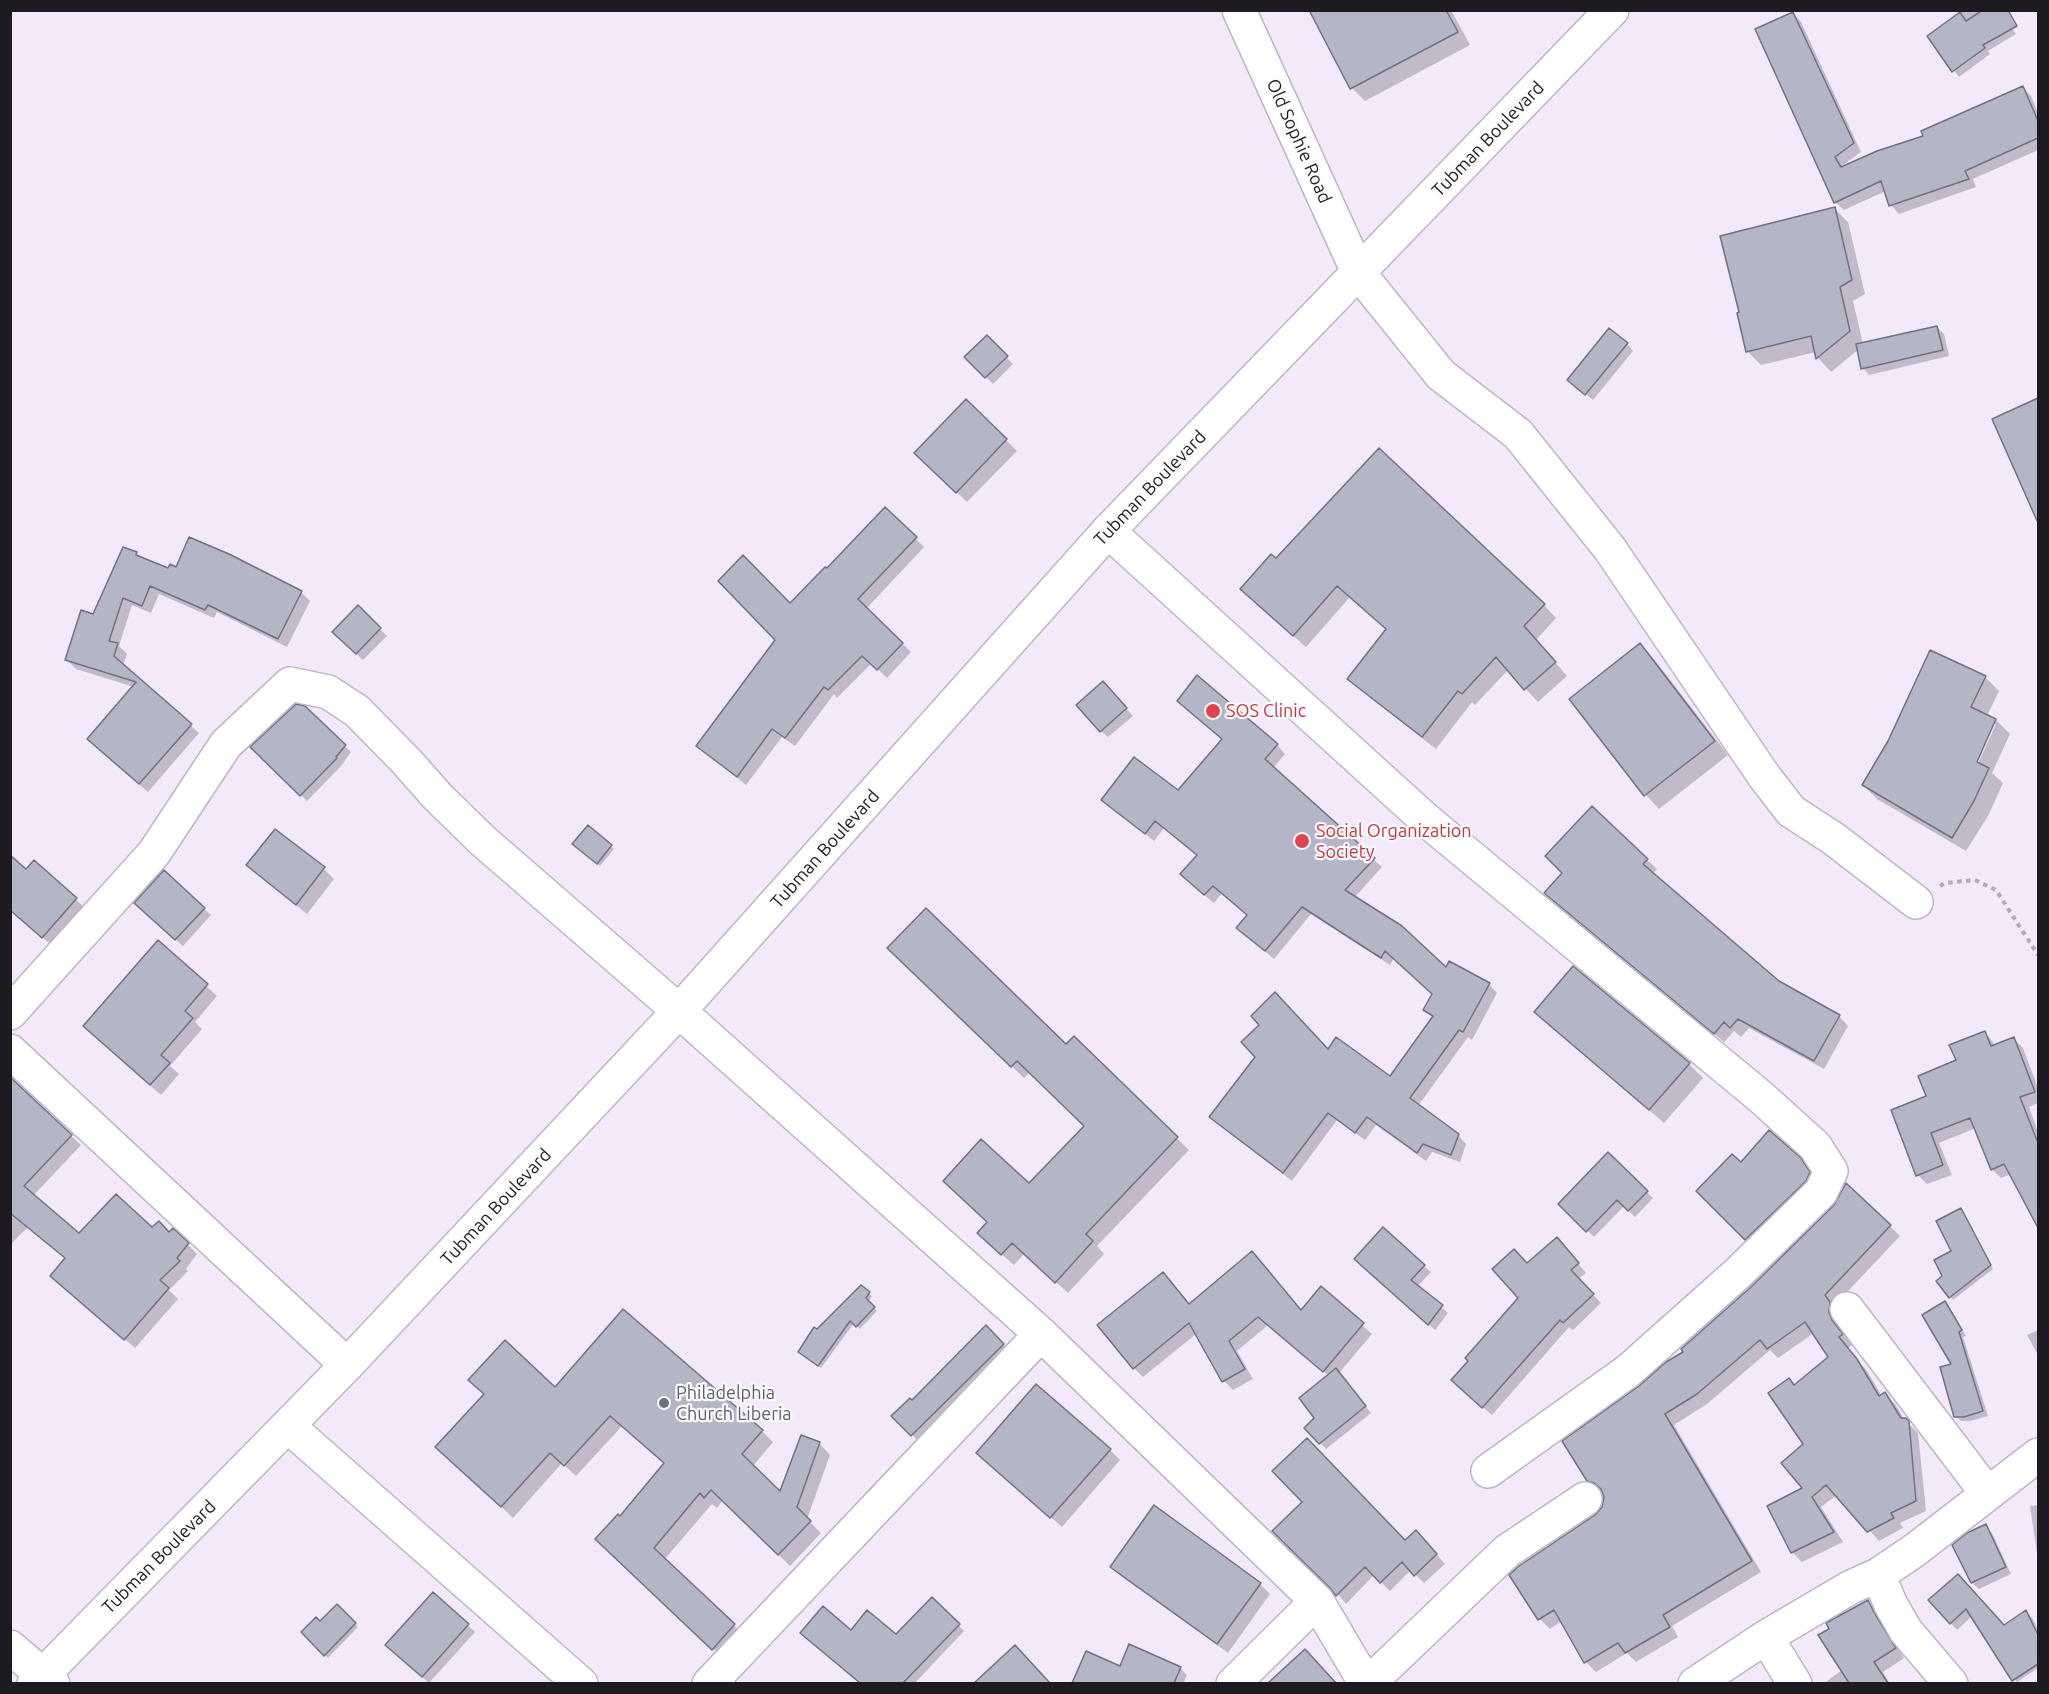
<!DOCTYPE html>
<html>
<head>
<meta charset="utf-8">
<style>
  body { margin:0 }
  #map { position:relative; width:2049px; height:1694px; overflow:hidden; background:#f3e9fb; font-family:Ubuntu,sans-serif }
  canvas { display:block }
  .frame { position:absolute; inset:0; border:12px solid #1d1a20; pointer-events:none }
</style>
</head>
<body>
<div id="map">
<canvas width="2049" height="1694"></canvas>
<div class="frame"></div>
</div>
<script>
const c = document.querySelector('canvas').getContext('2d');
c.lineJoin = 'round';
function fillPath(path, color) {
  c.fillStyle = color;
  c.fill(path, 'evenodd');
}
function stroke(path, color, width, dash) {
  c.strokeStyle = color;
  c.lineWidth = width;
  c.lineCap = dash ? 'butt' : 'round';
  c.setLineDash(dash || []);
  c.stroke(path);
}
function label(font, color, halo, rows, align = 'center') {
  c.font = font + ' Ubuntu,sans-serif';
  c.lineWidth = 4.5;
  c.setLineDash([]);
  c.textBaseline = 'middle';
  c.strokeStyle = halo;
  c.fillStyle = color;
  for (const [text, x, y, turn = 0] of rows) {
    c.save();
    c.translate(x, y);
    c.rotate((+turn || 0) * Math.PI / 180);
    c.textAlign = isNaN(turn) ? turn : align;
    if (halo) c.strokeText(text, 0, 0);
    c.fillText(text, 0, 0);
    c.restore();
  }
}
const shadow = new Path2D(`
  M1311 10H1451L1470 45 1365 101 1352 88Z
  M1964 10H1999L2016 34 1988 51 1990 54 1959 77 1929 36Z
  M1793 13 1801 22 1861 152 1839 168 1925 137 2022 87 2031 96 2038 113V150L1973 179 1976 187 1899 214 1891 205 1886 191 1844 210 1835 202Z
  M1834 208 1848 222 1865 294 1853 301 1863 344 1937 327 1944 334 1949 356 1869 375 1863 368 1859 349 1831 372 1818 358 1816 352 1761 365 1747 351 1741 313Z
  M987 337 1013 364 993 384 966 357Z
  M1627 344 1633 351 1593 400 1576 386Z
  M2038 399V510L1994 420Z
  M966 401 1017 451 967 502 916 453Z
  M885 509 924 547 866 609 911 652 887 678 872 663 837 698 834 694 795 746 782 737 746 785 698 746 777 640 790 605 827 571Z
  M136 553 142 559 169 570 229 556 301 592 310 601 287 647 217 612 214 618 159 594 151 613 132 605 119 646 127 654 123 666 199 733 148 792 97 748 134 687 76 669 67 660Z
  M1276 560 1544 605 1556 618 1536 640 1567 676 1538 702 1508 670 1475 705 1472 702 1436 749 1362 691 1349 678 1388 629 1350 597 1306 647 1254 602Z
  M358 607 387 636 363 660 334 632Z
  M1640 645 1654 659 1728 755 1659 809 1646 795 1571 700Z
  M1985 677 1999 691 1987 716 1996 720 2010 734 1992 773 2003 783 1988 816 1966 851 1877 799 1863 785ZM1993 724H1996L1975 770 1972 768Z
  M1109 690 1133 716 1108 737 1101 731Z
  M304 708 351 752 342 765 307 801 253 747Z
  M1277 745 1285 754 1273 768 1382 867 1354 898 1447 969 1489 984 1497 993 1472 1040 1468 1037 1418 1106 1458 1135 1466 1144 1460 1162 1432 1152 1426 1161 1376 1125 1365 1140 1337 1120 1292 1181 1211 1117 1328 1051 1390 1078 1433 1018 1425 1010 1433 994 1394 958 1390 965 1311 914 1274 959 1247 936 1248 916 1222 893 1214 903 1190 883 1198 856 1164 828 1154 841 1103 800 1178 792Z
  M588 827 614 849 600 866 577 847Z
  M275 831 324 869 334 879 307 914 248 865Z
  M1647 860 1657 869 1653 874 1778 982 1839 1016 1848 1026 1824 1069 1749 1028 1741 1037 1734 1031 1724 1042 1546 893Z
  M34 862 83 906 50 944 10 909 26 871Z
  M164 873 211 915 183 946 143 910Z
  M158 942 217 996 195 1022 202 1029 170 1066 179 1074 161 1095 95 1037Z
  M889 948 1066 1046 1074 1038 1189 1150 1097 1246 1104 1254 1068 1293 1024 1254 1014 1265 991 1245 1029 1185 1086 1126 1030 1072 1024 1078Z
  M1536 1012 1689 1064 1703 1078 1664 1123Z
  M1985 1032 1996 1046 2014 1039 2023 1048 2038 1088V1103L2029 1107 2038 1132V1209L2035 1211 2011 1174 2001 1178 1992 1169 1976 1128 1939 1143 1952 1175 1927 1184 1918 1175 1928 1097 1958 1061Z
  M10 1096 71 1136 81 1145 33 1196 79 1235 152 1230 170 1234 173 1230 197 1254 186 1269 188 1271 169 1290 178 1299 135 1348 62 1285 67 1259 28 1227 10 1245Z
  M1608 1154 1653 1198 1635 1217 1624 1206 1594 1237 1560 1204Z
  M1800 1159 1809 1169 1817 1182 1755 1247 1698 1191 1741 1165Z
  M1961 1210 1993 1269 1953 1300 1938 1281 1944 1276 1953 1252Z
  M1890 1226 1900 1236 1834 1306 1842 1332 1852 1345 1848 1348 1867 1371 1882 1396 1885 1394 1895 1404 1904 1419 1918 1433 1926 1511 1900 1523 1903 1528 1879 1541 1837 1495 1821 1507 1843 1542 1802 1562 1792 1552 1805 1489V1445L1789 1380 1795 1386 1830 1358 1814 1333 1778 1358 1770 1350 1707 1404 1674 1425 1761 1572 1672 1626 1678 1637 1636 1662 1627 1653 1596 1672 1586 1662 1562 1621 1550 1629 1540 1619 1511 1575 1596 1516 1603 1507 1605 1497 1603 1492 1598 1490 1588 1480 1564 1441Z
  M1565 1248 1586 1273 1578 1279 1601 1303 1573 1330 1569 1327 1492 1415 1462 1389 1520 1298 1527 1265Z
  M1363 1266H1424L1431 1272 1417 1287 1448 1313 1435 1330Z
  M861 1287 872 1296 868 1302 877 1311 860 1329 854 1323 821 1368 803 1355 817 1331Z
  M1321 1288 1372 1334 1339 1373 1371 1413 1326 1449 1306 1428 1316 1418 1329 1376 1268 1325 1237 1351 1253 1379 1233 1390 1224 1381 1196 1334 1143 1377 1134 1368 1190 1305 1302 1311Z
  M1945 1303 1950 1309 1966 1336 1963 1337 1988 1416 1970 1421H1961L1956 1416 1953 1365Z
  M986 1327 1008 1350 918 1441 894 1416 912 1402Z
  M2038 1330V1355L2027 1335Z
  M556 1389 762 1431 773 1442 753 1466 780 1493 819 1443 830 1455 807 1519 821 1533 790 1566 723 1500 717 1508 712 1504 664 1560 746 1637 725 1660 608 1551 620 1518 666 1463 622 1426 576 1476 562 1463 513 1518 449 1458Z
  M1110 1450 1120 1460 1062 1527 989 1463Z
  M1304 1502 1405 1542 1425 1541 1445 1564 1424 1583 1411 1570 1390 1591 1374 1575 1346 1604 1332 1587Z
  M2038 1505V1560L2030 1506Z
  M1985 1526 1992 1533 2011 1574 1979 1589 1972 1583 1954 1545Z
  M1112 1567 1260 1584 1270 1594 1228 1653 1122 1577Z
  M1958 1576 2004 1627 2026 1612 2033 1619 2038 1630V1668L2017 1682 2011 1675 1972 1616 1957 1630 1951 1623Z
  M433 1594 475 1632 429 1683 394 1652Z
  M932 1599 964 1631 914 1684H861L808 1639 851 1632 896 1636Z
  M1868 1602 1878 1611 1884 1626 1904 1658 1883 1672 1890 1684H1823L1842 1670 1831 1629Z
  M337 1606 358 1627 328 1658 303 1632 320 1623Z
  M1129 1646 1180 1668 1187 1675 1183 1684H1114Z
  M1015 1647 1049 1684H976Z
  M1314 1660 1335 1684 1272 1683Z`);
const building = new Path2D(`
  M1309 10H1446L1458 32 1350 89Z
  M1983 10H2008L2017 26 1983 45 1985 48 1952 72 1927 36 1960 12 1966 21Z
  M1793 12 1854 143 1835 157 1841 167 1877 151 1923 136 1921 131 2023 86 2038 121V138L1965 171 1969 179 1889 206 1881 181 1834 203 1755 29Z
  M1835 207 1852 280 1840 287 1850 331 1816 359 1811 336 1746 352 1737 313 1739 312 1720 236Z
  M1937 326 1943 350 1861 369 1856 344Z
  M1609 328 1628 343 1585 395 1567 380Z
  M987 335 1008 356 985 378 964 357Z
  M2038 398V523L1992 419Z
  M966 399 1007 439 956 493 914 453Z
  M1379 448 1545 604 1524 626 1556 662 1524 690 1496 657 1462 694 1458 691 1422 737 1347 679 1386 629 1337 586 1293 636 1240 589 1271 554 1276 558Z
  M885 507 917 537 858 599 903 643 877 670 862 656 828 690 824 687 785 738 772 729 737 777 696 746 775 640 718 581 743 555 790 603 825 567 827 568Z
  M189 537 229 554 302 591 278 639 208 605 205 610 150 586 142 606 123 598 109 641 118 643 114 656 192 724 139 784 87 739 136 682 65 660 81 610 93 614 123 547 137 552 136 555 168 568 170 564 176 567Z
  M358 605 381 628 356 654 332 632Z
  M1640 643 1715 741 1644 796 1569 699Z
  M1930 650 1986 676 1971 707 1996 719 1977 762 1989 768 1974 801 1952 838 1862 785 1888 741Z
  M1197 675 1278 744 1265 759 1375 858 1345 890 1402 926 1446 967 1449 961 1490 983 1463 1032 1459 1030 1410 1098 1459 1134 1451 1155 1423 1144 1417 1153 1367 1117 1355 1133 1328 1113 1283 1173 1209 1117 1255 1057 1241 1042 1259 1025 1251 1016 1275 992 1328 1049 1336 1037 1390 1076 1433 1016 1423 1010 1432 994 1385 951 1381 958 1302 907 1265 951 1236 928 1247 915 1213 886 1204 895 1180 874 1197 855 1155 821 1145 834 1101 800 1134 757 1178 790 1222 739 1177 701Z
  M1103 681 1127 708 1100 732 1076 705Z
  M296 704 305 706 346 745 336 757 337 758 300 796 250 747Z
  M1592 806 1648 859 1643 864 1779 981 1840 1015 1814 1061 1738 1019 1730 1028 1724 1022 1714 1034 1544 893 1562 873 1545 856Z
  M588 825 612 845 597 864 572 844Z
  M275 829 325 867 296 905 246 865Z
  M10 855 26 869 34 860 77 898 42 938 10 910Z
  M164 870 205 908 175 940 134 903Z
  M926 908 1066 1044 1074 1036 1178 1137 1086 1234 1093 1241 1055 1283 1012 1243 1001 1255 977 1233 987 1222 943 1181 981 1139 1029 1183 1084 1126 1017 1061 1011 1067 887 948Z
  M158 940 208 984 185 1011 193 1018 161 1055 170 1063 150 1085 83 1026Z
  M1573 966 1690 1063 1649 1110 1534 1012Z
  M1985 1031 1991 1046 2014 1037 2035 1092 2020 1097 2038 1143V1228L2004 1164 1991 1170 1970 1118 1931 1133 1943 1165 1916 1176 1891 1110 1926 1096 1918 1076 1956 1060 1949 1045Z
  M10 1077 72 1135 24 1186 79 1233 116 1194 152 1227 159 1221 169 1232 173 1228 189 1243 177 1258 180 1261 160 1280 169 1288 124 1340 50 1276 65 1258 10 1213Z
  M1769 1130 1801 1158 1810 1172 1806 1181 1745 1240 1696 1191 1732 1154 1741 1162Z
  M1608 1152 1648 1191 1628 1211 1617 1200 1586 1232 1558 1204Z
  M1846 1183 1891 1225 1825 1295 1830 1302 1829 1312 1832 1320 1843 1334 1839 1337 1857 1359 1879 1396 1885 1392 1901 1418H1906L1909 1421 1916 1501 1891 1513 1894 1518 1867 1532 1826 1485 1812 1497 1834 1532 1791 1553 1767 1506 1802 1488 1781 1463 1803 1444 1768 1393 1789 1378 1794 1385 1828 1357 1805 1322 1767 1349 1760 1340 1697 1394 1665 1414 1752 1561 1663 1615 1670 1627 1625 1653 1618 1643 1584 1663 1554 1610 1538 1620 1509 1575 1519 1566 1595 1515 1602 1507 1604 1497 1601 1489 1594 1483 1587 1481 1562 1441 1639 1386 1666 1362 1683 1352 1681 1349 1751 1287 1834 1205Z
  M1961 1208 1991 1265 1949 1298 1936 1281 1942 1276 1934 1260 1951 1251 1936 1221Z
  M1383 1227 1425 1265 1411 1280 1443 1305 1428 1325 1354 1259Z
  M1557 1237 1579 1263 1571 1270 1594 1294 1563 1323 1560 1320 1482 1408 1451 1380 1468 1361 1465 1358 1518 1298 1492 1269 1514 1249 1527 1263Z
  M1252 1251 1301 1310 1321 1286 1364 1323 1323 1372 1258 1317 1229 1341 1245 1369 1222 1382 1189 1323 1133 1369 1097 1325 1163 1272 1189 1304Z
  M861 1285 870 1292 866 1298 875 1307 856 1327 850 1321 818 1366 798 1352 814 1327 817 1329Z
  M1945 1301 1962 1330 1959 1332 1983 1411 1964 1417H1954L1940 1367 1951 1364 1922 1315Z
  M623 1309 763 1430 742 1454 780 1491 801 1435 820 1442 797 1507 811 1521 778 1555 711 1490 704 1498 700 1493 654 1548 735 1624 712 1650 595 1539 618 1514 620 1516 664 1463 610 1416 564 1466 550 1453 501 1507 435 1447 484 1394 468 1380 505 1340 555 1387Z
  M986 1325 1004 1344 911 1436 891 1416 910 1398 912 1400Z
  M1336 1368 1366 1406 1319 1444 1304 1428 1314 1418 1299 1398Z
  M1036 1384 1111 1449 1050 1518 976 1453Z
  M1307 1438 1405 1540 1416 1530 1437 1554 1414 1576 1402 1562 1380 1583 1365 1567 1336 1596 1330 1588 1272 1531 1302 1502 1272 1471Z
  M1154 1505 1261 1583 1217 1644 1110 1567Z
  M1986 1524 2006 1567 1971 1583 1952 1545 1967 1533Z
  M1958 1574 2004 1625 2026 1610 2038 1635V1664L2012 1681 1966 1609 1950 1624 1928 1600Z
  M433 1592 469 1624 422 1677 385 1645Z
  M932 1597 960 1624 903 1683H860L800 1633 823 1606 851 1630 867 1610 896 1634Z
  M1868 1600 1875 1614 1896 1648 1874 1662 1888 1683H1849L1818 1635 1829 1629 1826 1623Z
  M337 1604 356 1623 324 1656 301 1632 316 1617 320 1621Z
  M1129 1644 1181 1667 1174 1683H1072L1086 1651 1120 1666Z
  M1015 1645 1050 1683H974Z
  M1305 1649 1336 1683H1268Z`);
const path = new Path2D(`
  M1940 886 1945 883 1975 880 1996 890 2038 955`);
const street = new Path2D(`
  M1239 10 1358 272 1441 375 1518 434 1610 549 1764 776 1791 811 1834 839 1916 902
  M1108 531 1425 819 1762 1098 1815 1146 1831 1171 1821 1192 1738 1273 1628 1371 1488 1471
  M10 1013 154 853 226 744 290 684 328 692 357 711 407 762 437 796 482 840 679 1011 1041 1334 1317 1601 1366 1684
  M10 1051 347 1365
  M1847 1309 1987 1493
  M288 1426 581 1684
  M1878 1575 1891 1605 1906 1631 1951 1684
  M1766 1637 1851 1587 1878 1575 1915 1550 2038 1455
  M10 1647 53 1684
  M709 1684 1041 1334
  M1233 1684 1317 1601
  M1368 1684 1507 1551 1585 1499
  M1695 1684 1766 1637 1795 1684`);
const highway = new Path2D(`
  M34 1684 347 1365 679 1011 1108 531 1612 10`);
const markers = [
  [1213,711,8,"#e0444e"],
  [1302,841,8,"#e0444e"],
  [664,1403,6,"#6b7280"]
];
const streetNames = [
  ["Tubman Boulevard",1488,139,-46],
  ["Old Sophie Road",1299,141,66],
  ["Tubman Boulevard",1150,488,-46],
  ["Tubman Boulevard",825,849,-48],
  ["Tubman Boulevard",496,1207,-47],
  ["Tubman Boulevard",159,1557,-45]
];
const healthNames = [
  ["SOS Clinic",1226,711],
  ["Social Organization",1316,831],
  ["Society",1316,852]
];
const worshipNames = [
  ["Philadelphia",676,1393],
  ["Church Liberia",676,1414]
];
fillPath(shadow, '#0003');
fillPath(building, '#b4b6c8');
stroke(building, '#707282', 1.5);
stroke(street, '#beb5c5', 36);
stroke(highway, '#beb5c5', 36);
stroke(path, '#b3abb9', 4, [4.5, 4.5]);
stroke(street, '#fff', 33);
stroke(highway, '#fff', 33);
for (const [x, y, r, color] of markers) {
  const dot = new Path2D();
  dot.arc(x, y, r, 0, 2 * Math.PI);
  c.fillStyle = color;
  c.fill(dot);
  stroke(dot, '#fcfafd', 2);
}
label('18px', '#1d1a20', '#fcfafd', streetNames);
label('18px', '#be3a42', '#fcfafd', healthNames, 'left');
label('18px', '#5b616d', '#fcfafd', worshipNames, 'left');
</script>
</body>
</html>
